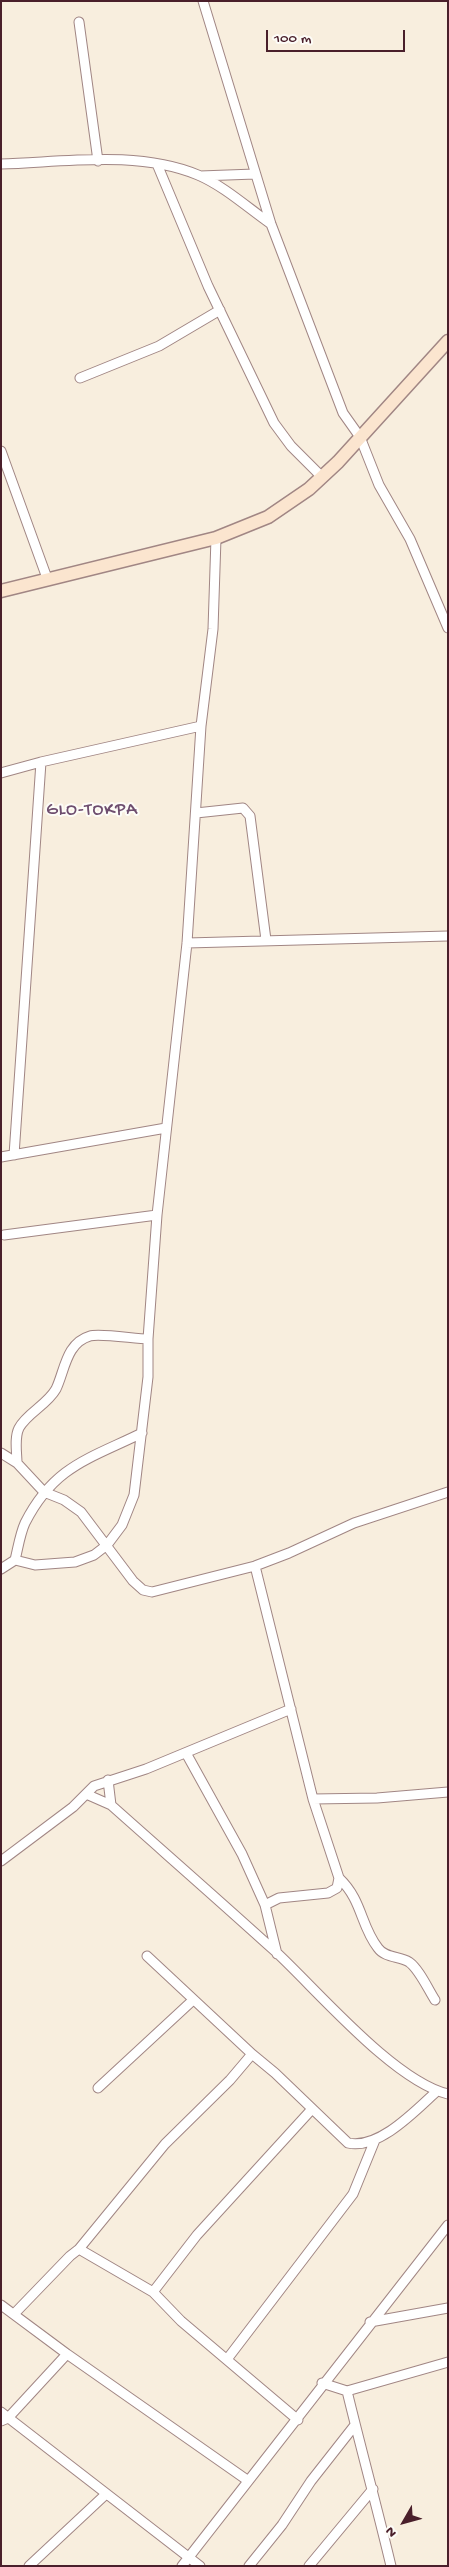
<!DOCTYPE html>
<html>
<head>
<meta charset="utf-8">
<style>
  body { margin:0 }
  #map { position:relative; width:449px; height:2567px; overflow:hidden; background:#f8eede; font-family:"Gochi Hand",sans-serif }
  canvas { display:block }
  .frame { position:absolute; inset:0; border:2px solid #4a1f2b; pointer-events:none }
  .north { position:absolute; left:379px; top:2497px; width:50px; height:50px; -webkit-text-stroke:4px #fdfcf7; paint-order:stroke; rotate:232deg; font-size:14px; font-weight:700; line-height:20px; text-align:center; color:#4a1f2b }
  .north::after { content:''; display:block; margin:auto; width:18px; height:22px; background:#4a1f2b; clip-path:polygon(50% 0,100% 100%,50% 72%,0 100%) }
  .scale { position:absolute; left:266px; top:30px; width:139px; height:22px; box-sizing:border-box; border:2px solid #4a1f2b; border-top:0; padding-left:6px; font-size:15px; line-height:18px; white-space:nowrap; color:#4a1f2b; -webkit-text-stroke:4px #fdfcf7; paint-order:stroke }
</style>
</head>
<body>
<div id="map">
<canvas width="449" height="2567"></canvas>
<div class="frame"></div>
<div class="north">N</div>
<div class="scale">100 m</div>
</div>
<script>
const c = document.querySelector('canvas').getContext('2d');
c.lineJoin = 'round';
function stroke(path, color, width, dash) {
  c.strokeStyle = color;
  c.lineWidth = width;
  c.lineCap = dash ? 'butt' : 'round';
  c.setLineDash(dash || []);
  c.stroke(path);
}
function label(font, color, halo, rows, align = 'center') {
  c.font = font + ' "Gochi Hand",sans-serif';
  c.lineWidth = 4;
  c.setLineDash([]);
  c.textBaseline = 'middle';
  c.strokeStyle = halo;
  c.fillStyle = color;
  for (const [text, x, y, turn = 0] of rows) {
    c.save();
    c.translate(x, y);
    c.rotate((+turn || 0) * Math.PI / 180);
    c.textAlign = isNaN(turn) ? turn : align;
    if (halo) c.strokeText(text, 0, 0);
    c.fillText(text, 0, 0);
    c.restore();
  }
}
const street = new Path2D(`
  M203 1 271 224 343 413 360 437 379 485 410 539 448 628
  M79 22 98 161
  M1 164C65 162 138 150 198 175 224 186 248 208 271 224
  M157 164 208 286 274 423 291 446 322 477
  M200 176 255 174
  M80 378 159 346 220 310
  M1 451 47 578
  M1 773 41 762 201 726
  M196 813 243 808 250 816 266 940
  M187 943 448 936
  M14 1155 41 762
  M1 1157 166 1128
  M4 1235 157 1215
  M1 1453 17 1463 44 1492 64 1500 81 1512 133 1581 143 1590 152 1592 255 1566 289 1553 354 1523 448 1492
  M17 1463C17 1453 14 1438 19 1428 27 1413 47 1405 56 1389 65 1370 66 1343 90 1336 100 1333 136 1339 148 1339
  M15 1560C18 1548 20 1534 25 1523 54 1466 89 1459 142 1433
  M255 1566 313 1799 339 1878 337 1888 328 1893 279 1898 265 1905 277 1954
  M1 1569 15 1560 35 1565 75 1562 94 1555 107 1545 122 1525 134 1495 148 1377V1339L157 1215 187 943 201 726 213 629 216 538
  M186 1753 242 1854 265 1905
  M108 1780 111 1805
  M86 1794 111 1805C166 1854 221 1902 276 1952 318 1991 394 2081 448 2094
  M313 1799 377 1798 448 1792
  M1 1861 73 1807 94 1786 146 1769 291 1709
  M339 1878C363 1901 360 1925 378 1948 385 1958 399 1956 409 1962 419 1969 428 1989 435 2000
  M147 1956 252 2054
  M98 2088 192 2001
  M79 2249 165 2144 230 2080 252 2054 275 2073 348 2143C379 2150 416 2110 437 2091
  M153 2292 197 2235 312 2109
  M1 2305 67 2354 247 2480
  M14 2314 70 2256 79 2249 153 2292 181 2321 298 2420
  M370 2322 448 2308
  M228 2358 353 2194 375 2140
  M322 2383 347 2391C361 2449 377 2507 391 2566
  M347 2391 448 2362
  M1 2412 200 2566
  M1 2421 8 2418 67 2354
  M29 2566 105 2495
  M182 2566 448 2225
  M249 2566 282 2525 311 2481 355 2425
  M309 2566 373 2489`);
const secondary = new Path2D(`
  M1 591 216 538 268 517 309 489 338 462 448 341`);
const quarterNames = [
  ["GLO-TOKPA",92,811]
];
stroke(street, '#a18684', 11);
stroke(secondary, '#a18684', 15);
stroke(street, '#fff', 9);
stroke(secondary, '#fbe5cf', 12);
c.letterSpacing = '1px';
label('18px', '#6e4d6e', '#fdfcf7', quarterNames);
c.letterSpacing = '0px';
</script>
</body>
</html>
